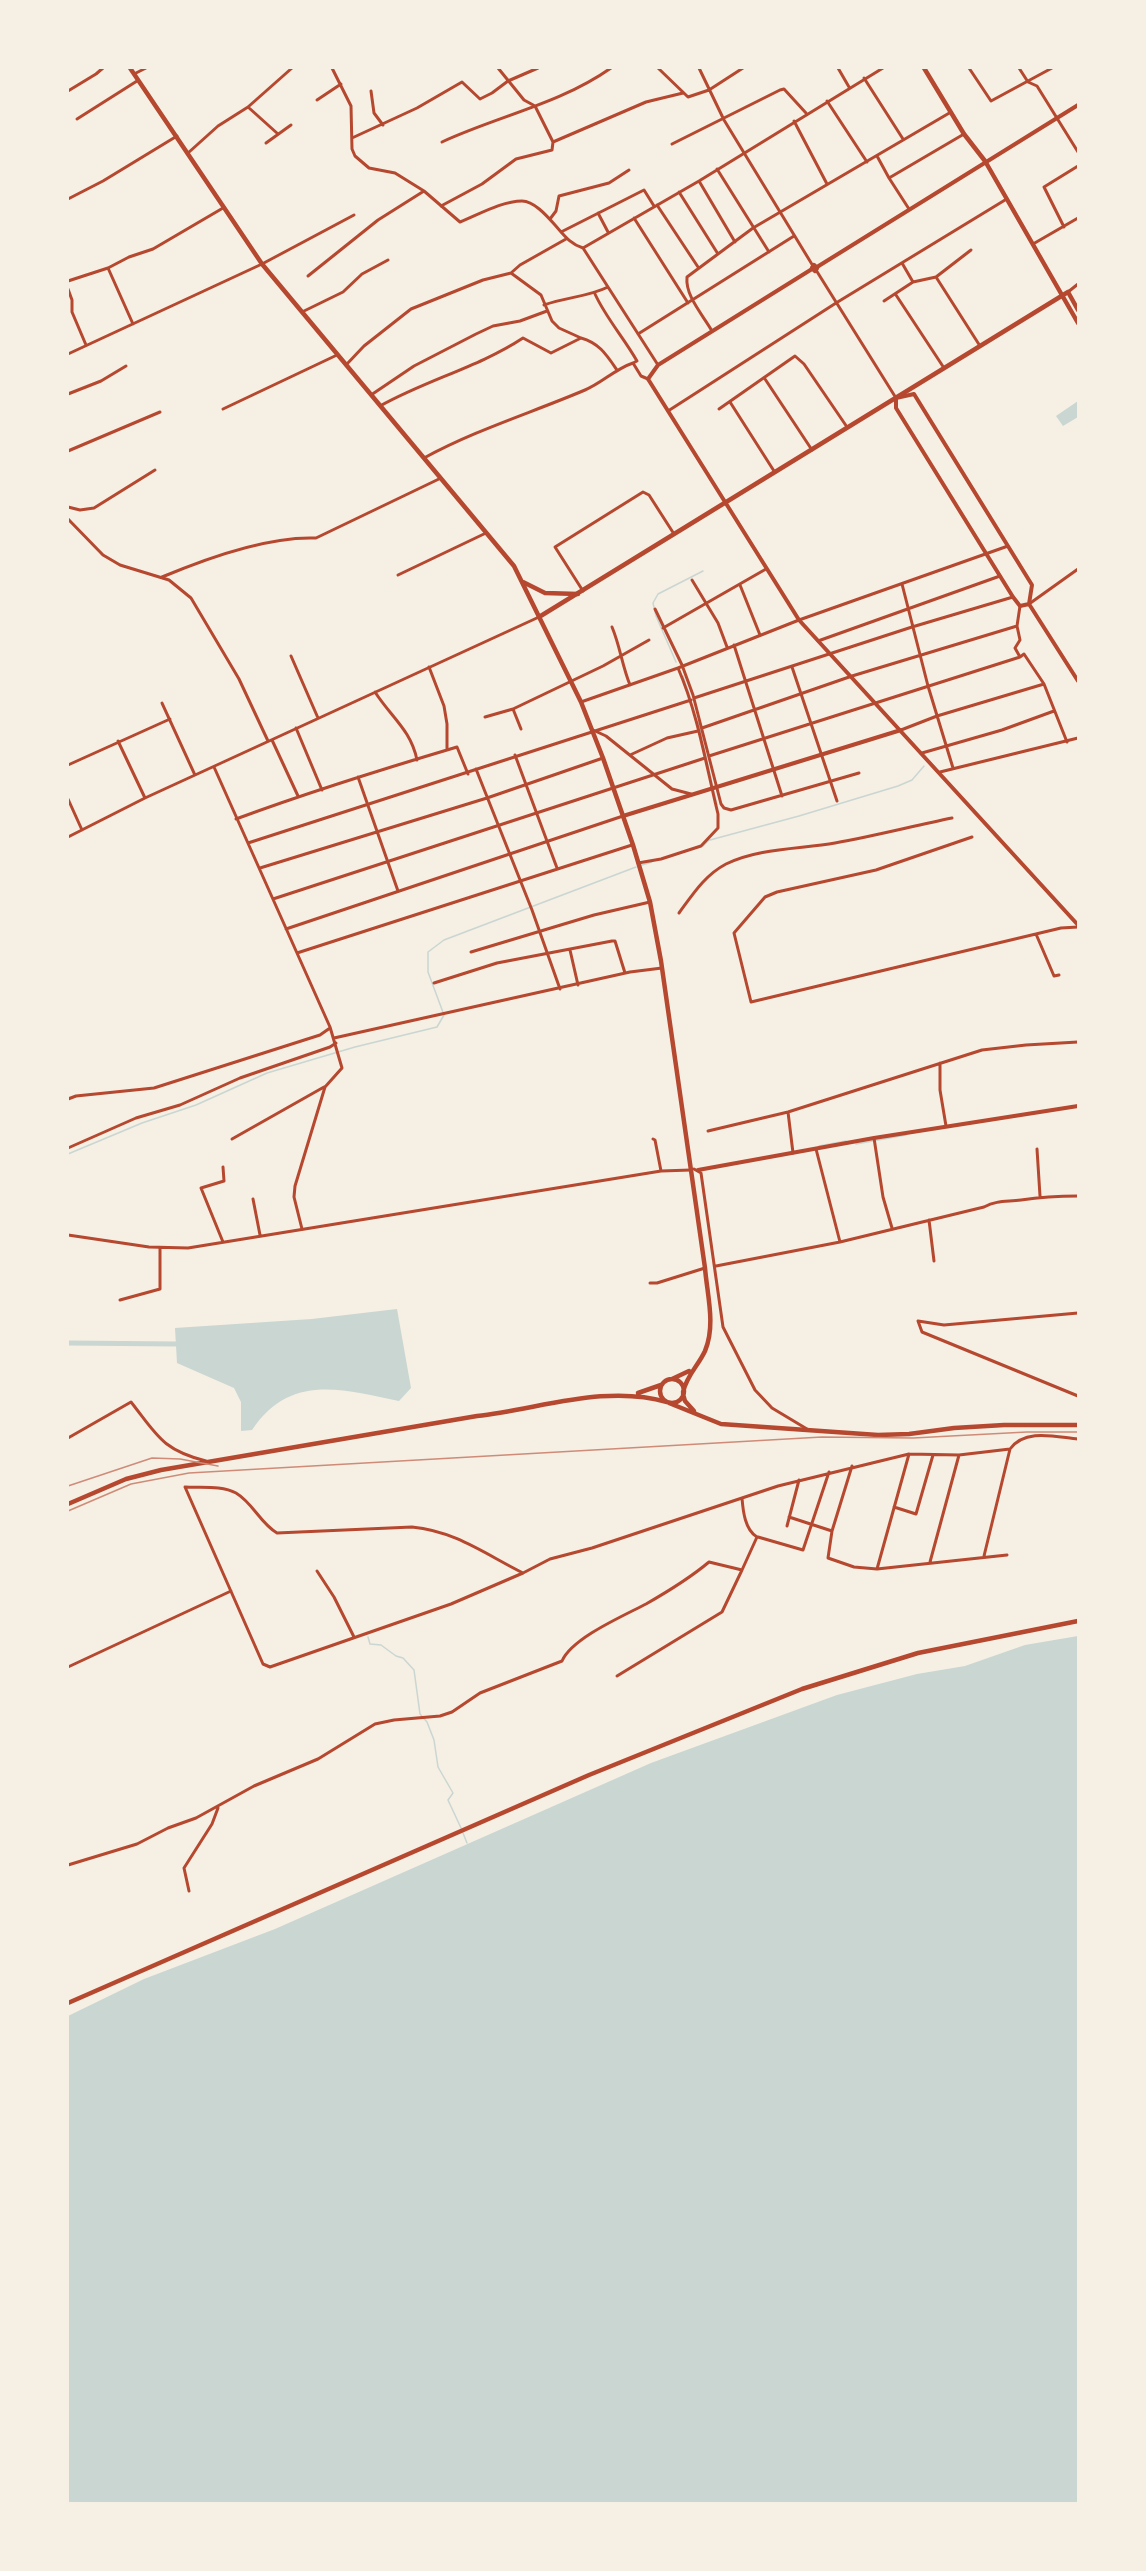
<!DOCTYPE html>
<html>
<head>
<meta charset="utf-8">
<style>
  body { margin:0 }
  #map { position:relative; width:1146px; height:2571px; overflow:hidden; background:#f6efe4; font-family:"Exo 2",sans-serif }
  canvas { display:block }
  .frame { position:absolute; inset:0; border:69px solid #f6efe4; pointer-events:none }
</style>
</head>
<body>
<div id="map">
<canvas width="1146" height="2571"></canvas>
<div class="frame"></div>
</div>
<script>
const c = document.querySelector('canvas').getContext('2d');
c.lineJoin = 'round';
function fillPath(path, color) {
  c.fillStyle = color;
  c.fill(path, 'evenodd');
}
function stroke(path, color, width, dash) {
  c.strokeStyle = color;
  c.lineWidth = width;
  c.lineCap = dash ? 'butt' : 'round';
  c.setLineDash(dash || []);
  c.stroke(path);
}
const water = new Path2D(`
  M1078 401V417L1063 426 1056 416Z
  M397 1309 411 1388 399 1401C342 1389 290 1373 252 1430L241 1431V1402L234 1388 177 1363 175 1328 312 1319Z
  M1078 1636V2503H68V2016L144 1979 275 1929 651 1763 837 1695 917 1674 965 1666 1025 1645Z`);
const stream = new Path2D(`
  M676 662 656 616 653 603 658 594 703 571
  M683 676 690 697
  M698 722 702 737
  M704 748 717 805
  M710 840 799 816 898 786 912 780 924 766
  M703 846 710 839
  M642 865 652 862
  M856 1144 906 1135
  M819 1146 846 1141
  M68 1154 142 1123 196 1105 267 1073 355 1047 437 1027 444 1015 428 972V952L444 940 636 867
  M368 1637 370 1644 381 1645 396 1656 403 1658 414 1670 420 1714 427 1722 434 1740 438 1767 453 1793 448 1800 461 1828
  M463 1833 467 1843`);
const canal = new Path2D(`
  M68 1343 176 1344`);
const minor = new Path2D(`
  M332 68 351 106 352 149 355 156 369 168 395 173 424 191 460 222C478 215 502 201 522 201 534 201 547 216 555 225 564 235 570 244 583 248L658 365
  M658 68 688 97 709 90 743 68
  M699 68 724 120 813 266
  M838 68 849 87
  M969 68 991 101 1052 68
  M1019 68 1028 82 1037 86 1078 152
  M134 74 146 68
  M864 78 903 139
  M68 91 96 74 103 68
  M371 91 374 113 383 125
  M317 100 341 84
  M827 101 867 162
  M248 107 278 134
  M77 119 137 81
  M794 121 827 184
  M352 138 417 108 462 82 480 99 492 93 508 81 538 68
  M442 142C498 116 560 104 611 68
  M553 142 646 102 683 93
  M266 143 291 125
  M672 144 780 90 784 89 806 113
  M188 153 218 126 248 107 292 68
  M877 156 889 178 964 134
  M717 169 769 252
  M889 178 909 209
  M699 181 735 242
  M679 192 718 254
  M68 199 103 181 177 136
  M657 205 698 267
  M441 206 482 184 516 159 552 150 553 142 535 106 524 100 498 68
  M598 213 608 232
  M634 218 688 303
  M550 219 556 211 559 196 609 183 629 170
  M1064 227 1044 187 1078 166
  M561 232 644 190 654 206
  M1033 244 1078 218
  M583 248 699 181 883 68
  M902 263 913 282
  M108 268 133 324
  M816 270 896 398
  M511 273 541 295 552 321 559 328 581 338
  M308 276 378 220 424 191
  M936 277 980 346
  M68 281 108 268 129 257 153 249 223 208
  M68 289 72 300V312L86 345
  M1068 292 1078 284
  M595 294C606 318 624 338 637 361L633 363
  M896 295 944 368
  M884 301 913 282 936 277 971 250
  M544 305C566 297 588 297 608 287
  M302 312 343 292 362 274 388 260
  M712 331C703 315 685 296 687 277L753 228 951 112
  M638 334 794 236
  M68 354 262 264 354 215
  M346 365 364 346 411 309 483 280 511 273 520 265 566 239
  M765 379 812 450
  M68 394 101 381 126 366
  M371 395 414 366 476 334 493 326 520 321 547 311
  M730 402 774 471
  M380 406C426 380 479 367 523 338L551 353 581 338C599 343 606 354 617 370
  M223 409 337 355
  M719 409 795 356 804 364 847 427
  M668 411 836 303 1005 200
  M68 451 160 412
  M424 458C475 430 531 413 585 390 602 383 615 369 633 363L641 376 648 379
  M68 507 80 510 94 508 155 470
  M68 519 103 555 120 565 169 580 191 598 239 679 268 741
  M398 575 486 533
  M162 577C207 558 267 536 316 538L441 478
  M692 580 718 623 727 647
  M902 584 928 686 953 768
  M740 585 760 635
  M583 591 555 547 643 492 649 495 674 534
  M1029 604 1078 569
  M1020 606 1017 626 1020 640 1015 648 1020 657 1024 654 1044 684 1067 742
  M655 609 682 665 693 695 721 804 724 808 731 810 859 773
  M612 627C620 646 622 665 630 685
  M663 628 766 569
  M818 641 1000 576
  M734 645 782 796
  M291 656 318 718
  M429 667 444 706 447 724V750
  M792 667 837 801
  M375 692C391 717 411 730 417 760
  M694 698 912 627 1013 597
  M581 702 678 668 799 620 1008 546
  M162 703 195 775
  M513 709 521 729
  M485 717 513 709 603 666 649 640
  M296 728 322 790
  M702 728 852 676 1017 626
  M593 730 606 736 672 789 691 794
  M901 730 937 716 1044 684
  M272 740 298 796
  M118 741 145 798
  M922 753 1002 730 1054 711
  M515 755 557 868
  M630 755 667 738 698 731
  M709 756 1020 657
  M68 765 170 719
  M214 767 330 1027 342 1068 325 1087 295 1186 294 1197 302 1229
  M476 769 532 910 560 989
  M940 772 1078 738
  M358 777 398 891
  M68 799 82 830
  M236 819C309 792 383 769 457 747L468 774
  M68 837 145 798 539 617
  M972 837 876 870 777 892 765 897 734 933 751 1002 1061 928 1078 927
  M248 843 691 700
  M638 863 661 859 701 846 718 828V814C706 765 698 714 678 668
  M260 868 487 798 603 758
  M273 899 705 758
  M679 913C693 894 705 875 726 864 758 848 800 849 835 843 874 836 913 826 952 818
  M286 929 623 816
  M1036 934 1054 976 1059 975
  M570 950 578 985
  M471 952 594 915 650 902
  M297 953 632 845
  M434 983 497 963 612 941H615L625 973
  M334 1038 630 972 662 968
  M940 1063V1090L946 1126
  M68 1099 76 1096 154 1088 320 1035 330 1028
  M788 1112 793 1153
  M708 1131 788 1112 982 1050 1026 1045 1078 1042
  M874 1138 883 1197 892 1228
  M232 1139 324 1087
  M653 1139 655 1140 661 1171
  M68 1148 136 1118 180 1105 240 1078 330 1047 336 1043
  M816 1149 840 1242
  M1037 1149 1040 1196
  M223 1167 224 1181 201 1188 223 1242
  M694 1169 701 1173 723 1327 755 1390 772 1408 807 1429
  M253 1199 260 1235
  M929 1220 934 1261
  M68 1235 149 1247 188 1248 661 1171 691 1170
  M716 1266 840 1242 984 1207C997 1200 1007 1202 1021 1200 1041 1197 1058 1196 1078 1196
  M650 1283H657L705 1268
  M120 1300 160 1289V1248
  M918 1321 922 1332 1078 1396
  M918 1321 944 1325 1078 1313
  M68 1438 131 1402C157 1435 162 1450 206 1461
  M852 1466 832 1531 828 1558 854 1567 877 1569 1007 1555
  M894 1507 916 1514 933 1455
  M789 1517 832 1531
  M787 1526 799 1480
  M758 1537 803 1550 829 1472
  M984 1556 1010 1449
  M930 1562 959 1455
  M877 1569 909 1454
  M317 1571 334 1597 354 1637
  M523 1573C485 1554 455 1531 412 1527L277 1533C260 1523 253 1503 236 1493 222 1485 201 1488 185 1487L263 1664 270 1667 451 1604 523 1573 550 1559 592 1548 778 1486 909 1454 959 1455 1010 1449C1025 1428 1056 1437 1078 1439
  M68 1667 231 1591
  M617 1676 722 1612 742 1570
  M68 1865 137 1844 168 1828 196 1818 254 1786 318 1759 375 1724 394 1720 440 1716 452 1712 480 1693 562 1661C572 1638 623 1616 646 1604 667 1592 690 1578 709 1562L742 1570 757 1537C745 1530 743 1511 742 1498
  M189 1891 184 1868 212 1824 218 1808`);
const tertiary = new Path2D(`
  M817 267 1078 105
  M812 269 658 365 648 379 799 620 1078 925
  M1029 604 1020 606 1013 597 896 408V398L914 394 1032 585 1029 604 1078 681
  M623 816 901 730
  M698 1170 874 1138 1078 1106`);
const secondary = new Path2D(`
  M924 68 964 134 985 161 1078 323
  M814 265 817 268 815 271 812 268Z
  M1068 292 1078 310
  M539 617 1068 292
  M68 2003 589 1775 802 1689 918 1653 1078 1621`);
const primary = new Path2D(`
  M130 68 262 264 514 566 581 702 603 758 633 845 650 902 661 961 705 1268C707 1294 716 1325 705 1351 698 1366 687 1375 683 1392
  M523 582 545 593 578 594
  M672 1379 689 1371
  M660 1391a12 12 0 1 1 24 0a12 12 0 1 1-24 0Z
  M638 1393 661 1385
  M683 1394 685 1401 694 1411
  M669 1403 721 1424 878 1435 909 1434 954 1428 1004 1425H1078
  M68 1504 126 1479 161 1470 477 1416C540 1409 605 1384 667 1402`);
const rail = new Path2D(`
  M68 1486 152 1458 180 1459 218 1466
  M68 1511 131 1484 189 1473 822 1437 913 1438 1027 1432H1078`);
fillPath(water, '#c9d6d2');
stroke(stream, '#c9d6d2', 1.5);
stroke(canal, '#c9d6d2', 5);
stroke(minor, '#b5482f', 3);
stroke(tertiary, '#b5482f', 4);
stroke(secondary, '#b5482f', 4.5);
stroke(primary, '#b5482f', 4.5);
stroke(rail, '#cf8b77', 1.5);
</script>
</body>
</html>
